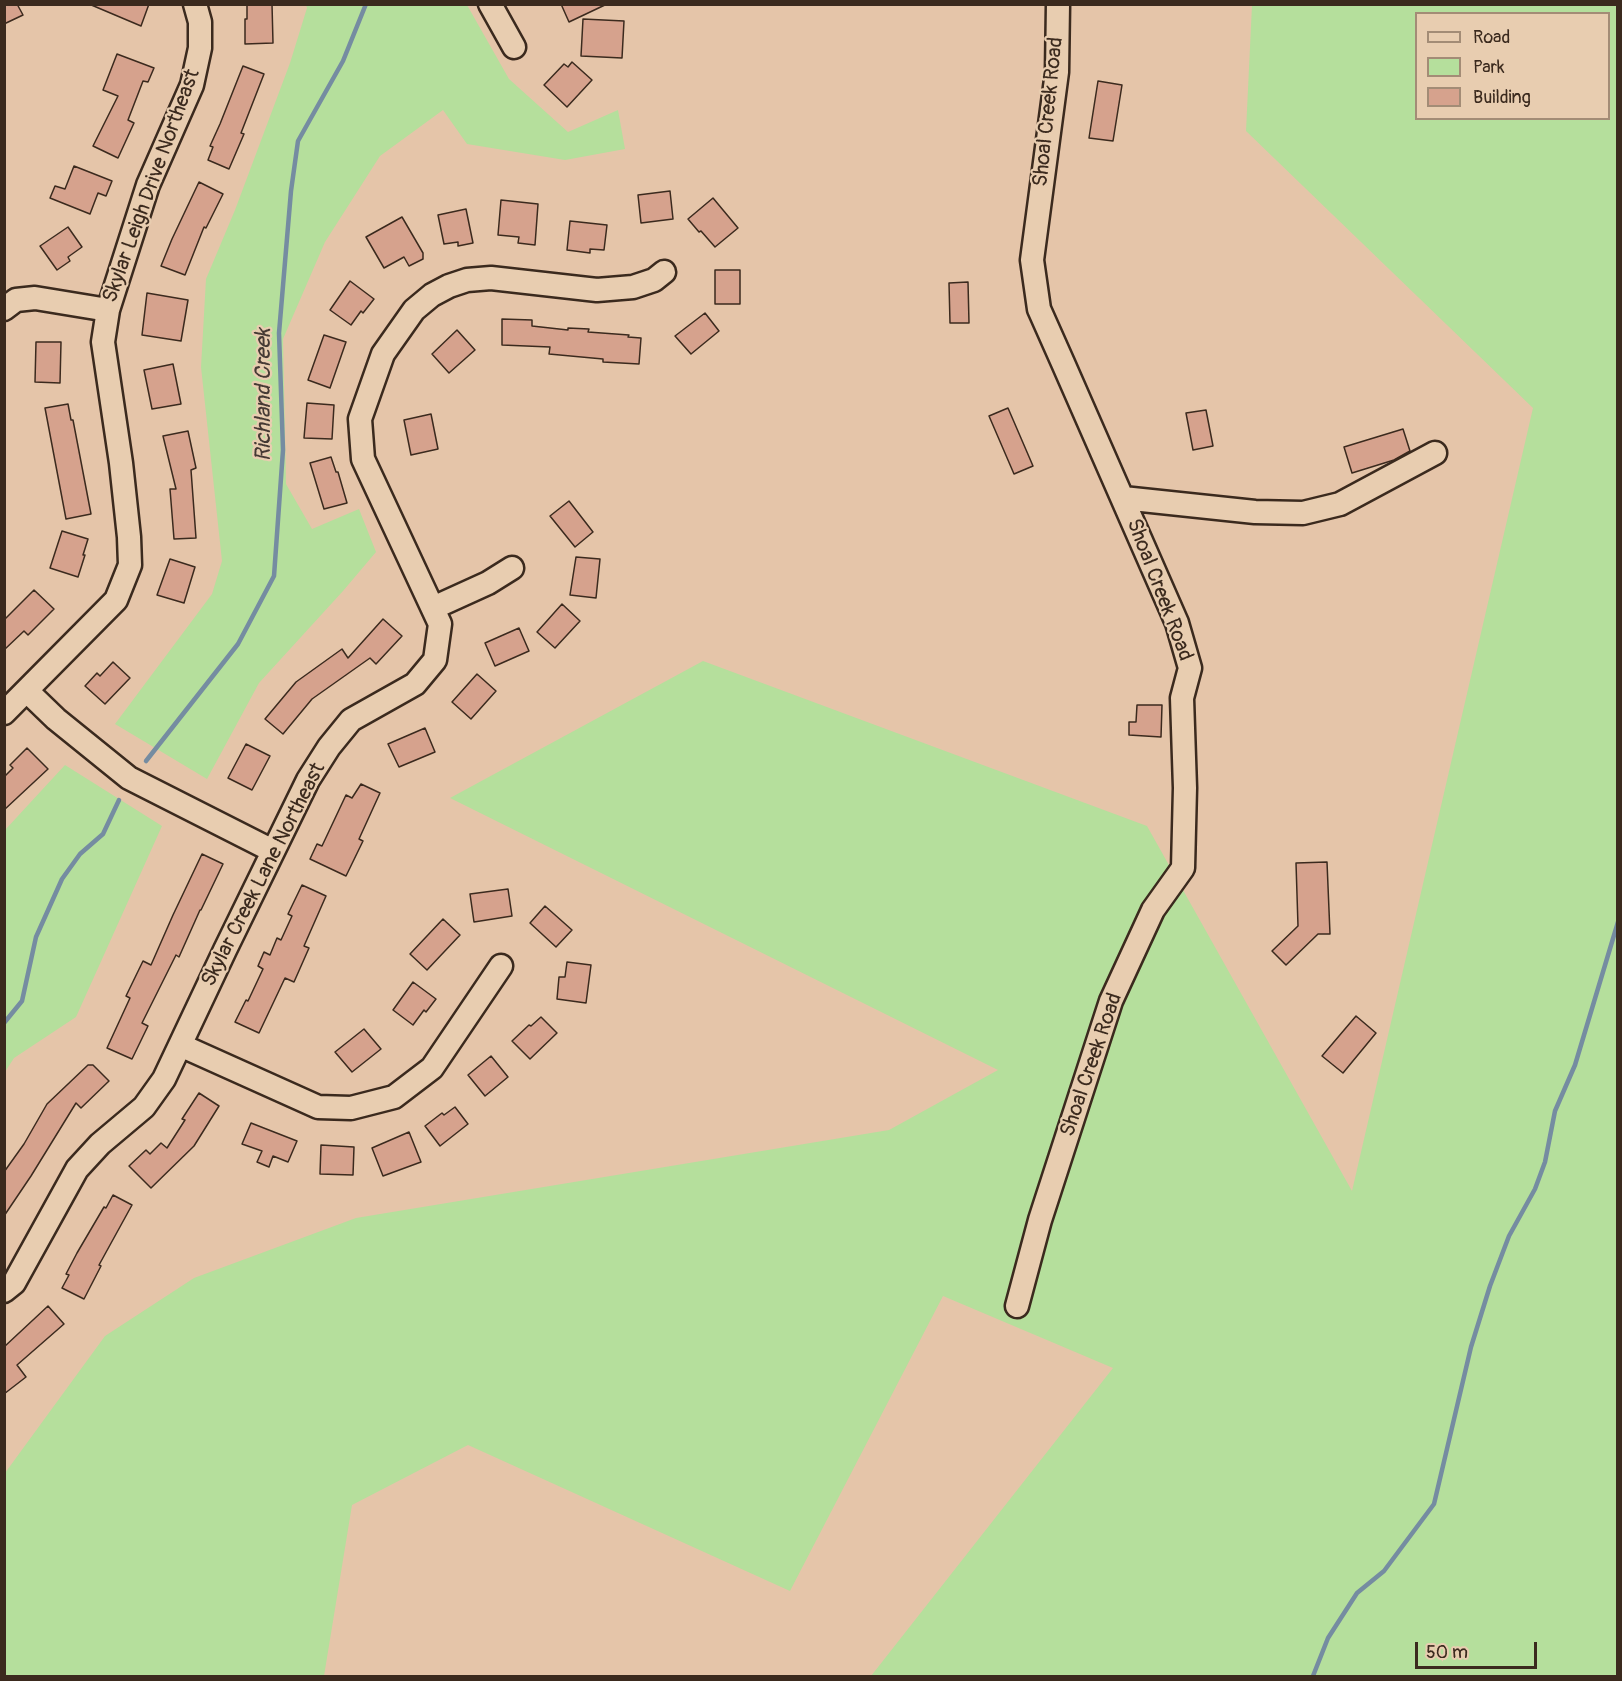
<!DOCTYPE html>
<html>
<head>
<meta charset="utf-8">
<style>
  body { margin:0 }
  #map { position:relative; width:1622px; height:1681px; overflow:hidden; background:#e5c5a9; font-family:Pangolin,sans-serif }
  canvas { display:block }
  .frame { position:absolute; inset:0; border:6px solid #3b2a1e; pointer-events:none }
  .legend { position:absolute; left:1415px; top:12px; width:195px; height:108px; box-sizing:border-box; background:#e8cdb0; border:2px solid #a38c76; margin:0; padding:8px 10px; list-style:none; font-size:18px; color:#3b2a1e }
  .legend li { display:flex; align-items:center; gap:12px; height:30px }
  .legend b { width:30px; border:2px solid #a38c76 }
  .scale { position:absolute; left:1415px; top:1642px; width:122px; height:27px; box-sizing:border-box; border:3px solid #3b2a1e; border-top:0; padding-left:8px; font-size:18px; line-height:21px; white-space:nowrap; color:#3b2a1e; -webkit-text-stroke:4px #e8cdb0; paint-order:stroke }
</style>
</head>
<body>
<div id="map">
<canvas width="1622" height="1681"></canvas>
<div class="frame"></div>
<ul class="legend">
<li><b style="height:8px;background:#e8cdb0"></b>Road</li>
<li><b style="height:16px;background:#b5df9c"></b>Park</li>
<li><b style="height:16px;background:#d6a28d"></b>Building</li>
</ul>
<div class="scale">50 m</div>
</div>
<script>
const c = document.querySelector('canvas').getContext('2d');
c.lineJoin = 'round';
function fillPath(path, color) {
  c.fillStyle = color;
  c.fill(path, 'evenodd');
}
function stroke(path, color, width, dash) {
  c.strokeStyle = color;
  c.lineWidth = width;
  c.lineCap = dash ? 'butt' : 'round';
  c.setLineDash(dash || []);
  c.stroke(path);
}
function label(font, color, halo, rows, align = 'center') {
  c.font = font + ' Pangolin,sans-serif';
  c.lineWidth = 4.5;
  c.setLineDash([]);
  c.textBaseline = 'middle';
  c.strokeStyle = halo;
  c.fillStyle = color;
  for (const [text, x, y, turn = 0] of rows) {
    c.save();
    c.translate(x, y);
    c.rotate((+turn || 0) * Math.PI / 180);
    c.textAlign = isNaN(turn) ? turn : align;
    if (halo) c.strokeText(text, 0, 0);
    c.fillText(text, 0, 0);
    c.restore();
  }
}
const green = new Path2D(`
  M306 5H467L509 79 568 132 618 110 625 149 565 160 467 144 443 110 380 156 325 242 283 339 286 484 312 529 359 509 376 552 343 591 259 683 207 779 115 724 212 594 222 561 201 367 206 279 235 210 290 63 307 8Z
  M1252 5H1617V1676H871L1113 1368 943 1296 790 1591 468 1445 352 1505 324 1676H5V1473L105 1336 194 1278 356 1218 889 1130 998 1070 450 798 703 661 1147 826 1352 1191 1533 408 1246 131ZM1416 14H1608V118H1416Z
  M65 765 162 826 76 1017 14 1058 5 1072V830Z`);
const stream = new Path2D(`
  M146 761 238 644 274 576 283 450 279 333 291 191 298 141 343 61 366 4
  M4 1023 22 1001 36 937 62 879 80 854 103 834 119 800
  M1313 1676 1328 1638 1357 1593 1384 1571 1434 1504 1471 1347 1490 1286 1509 1236 1535 1189 1545 1162 1555 1111 1575 1065 1618 922`);
const building = new Path2D(`
  M4 4H17L23 15 4 24Z
  M89 4H149L141 26Z
  M272 4 273 43 245 44V19H247V5Z
  M561 4H607L569 22Z
  M583 19 624 21 622 58 581 56Z
  M117 54 154 68 148 82 143 81 128 120 134 123 118 158 93 146 118 96 103 90Z
  M572 62 592 80 567 107 544 85 564 64 568 67Z
  M243 66 264 74 241 133 244 134 229 169 208 160 213 147 210 146 220 124Z
  M1098 81 1122 85 1113 141 1089 138Z
  M74 166 112 181 106 196 98 193 90 214 50 198 55 186 65 189Z
  M199 182 223 194 206 228 204 227 185 275 161 266 172 239Z
  M670 191 673 219 641 223 638 195Z
  M713 198 738 228 715 247 701 231 699 232 688 219Z
  M501 200 538 204 535 245 518 243 519 237 498 235Z
  M466 209 473 243 458 246V242L444 244 438 215Z
  M402 217 423 253V259L409 266 404 257 384 268 366 237Z
  M570 221 607 225 604 250 590 249V253L567 250Z
  M68 227 82 247 68 257 70 261 57 270 40 246Z
  M715 270H740V304H715Z
  M350 281 374 299 363 313 361 311 351 325 330 310Z
  M968 282 969 323H950L949 283Z
  M147 293 188 300 181 341 142 335Z
  M705 313 719 331 691 354 675 336Z
  M502 319 532 320V326L568 330V328L589 329 588 332 629 335 628 337 641 338 639 364 603 362V359L549 354 550 347 502 345Z
  M457 330 475 350 449 373 432 354Z
  M324 335 346 342 330 388 308 380Z
  M36 342H61L60 383 35 382Z
  M173 364 181 404 152 409 144 370Z
  M307 403 334 405 332 439 304 438Z
  M68 404 71 420H73L91 514 66 519 45 408Z
  M1008 408 1033 466 1014 474 989 416Z
  M1206 410 1213 446 1193 450 1186 413Z
  M431 414 438 449 411 455 404 420Z
  M1403 429 1410 451 1394 460 1352 473 1344 447Z
  M188 431 196 468 191 470 196 538 174 539 170 489H176L163 436Z
  M331 457 336 472H338L347 503 324 509 310 463Z
  M569 501 593 532 575 547 550 516Z
  M62 531 88 539 83 555H85L78 577 50 568Z
  M576 557 600 559 596 598 570 595Z
  M170 559 195 567 184 603 157 595Z
  M34 590 54 609 28 635 24 631 4 650V620Z
  M562 604 580 621 555 648 537 632Z
  M383 619 402 636 376 664 370 658 312 699 283 734 265 719 296 682 342 649 348 658Z
  M519 628 529 651 495 666 485 643Z
  M113 662 130 678 105 704 85 686 97 673 100 676Z
  M477 674 496 691 471 719 452 702Z
  M1137 705H1162L1161 737 1129 735V722H1136Z
  M425 728 435 752 399 767 388 744Z
  M246 744 270 756 252 790 228 778Z
  M27 748 48 769 4 810V777L13 768 10 765Z
  M361 784 380 793 359 839 363 841 346 876 310 859 317 844 322 846 346 795 352 798Z
  M202 854 223 864 201 910H200L179 957 176 955 142 1023 148 1026 132 1059 107 1048 130 998 126 996 143 961 151 965 173 915Z
  M1327 862 1330 934H1318L1286 965 1272 951 1298 926 1296 863Z
  M302 885 326 896 304 946 309 948 294 982 285 978 259 1033 235 1022 246 1000 248 1001 263 969 258 966 264 952 270 955 277 938 281 940 292 916 288 914Z
  M508 889 512 916 474 922 470 894Z
  M545 906 572 930 556 947 530 923Z
  M443 919 460 935 427 970 410 954Z
  M567 962 591 965 586 1003 557 999 559 977H565Z
  M413 982 436 999 426 1012 424 1010 413 1025 393 1010Z
  M1356 1016 1376 1033 1343 1073 1322 1056Z
  M541 1017 557 1033 530 1059 512 1041 529 1025 531 1026Z
  M364 1029 381 1049 352 1072 335 1052Z
  M491 1056 508 1077 485 1096 468 1075Z
  M88 1065H93L109 1081 81 1108 76 1103 31 1176 4 1216V1172L24 1144 47 1104Z
  M199 1093 219 1106 194 1146 151 1188 129 1166 146 1150 150 1154 161 1143 167 1148 185 1120 182 1119Z
  M455 1107 468 1124 440 1146 425 1126 442 1113 444 1115Z
  M251 1123 297 1141 288 1162 273 1156 269 1167 257 1162 262 1151 242 1144Z
  M409 1132 421 1162 383 1176 372 1148Z
  M321 1145 354 1147 353 1175 320 1174Z
  M113 1195 132 1205 99 1265 101 1266 84 1299 62 1288 69 1275 66 1274 77 1253 104 1207 106 1208Z
  M48 1306 64 1324 17 1365 26 1377 4 1394V1347Z`);
const minor = new Path2D(`
  M490 4 514 47
  M4 309 16 300 35 298 108 310
  M1123 498 1255 512 1303 513 1340 504 1435 453
  M433 608 488 583 512 568
  M27 691 56 719 129 778 273 851
  M4 713 116 600 130 565 129 537 121 463 103 342 108 310 148 185 192 85 200 48V22L195 4
  M180 1045 318 1107 351 1108 394 1097 432 1068 501 966
  M4 1291 14 1283 77 1169 100 1144 144 1107 164 1079 225 950 308 780 329 747 351 720 415 684 435 660 440 624 363 459 360 419 383 354 414 310 432 295 449 286 467 280 491 278 597 290 633 287 654 280 664 272
  M1017 1306 1040 1220 1111 1001 1153 910 1183 868 1185 788 1182 698 1190 668 1177 623 1063 363 1039 309 1032 260 1057 72 1058 4`);
const streetNames = [
  ["Shoal Creek Road",1049,112,-84],
  ["Skylar Leigh Drive Northeast",152,186,-70],
  ["Shoal Creek Road",1159,590,69],
  ["Skylar Creek Lane Northeast",264,875,-63],
  ["Shoal Creek Road",1092,1065,-71]
];
const waterNames = [
  ["Richland Creek",264,395,-90]
];
fillPath(green, '#b5df9c');
stroke(stream, '#758ca1', 4.5);
fillPath(building, '#d6a28d');
stroke(building, '#3b2a1e', 1.5);
stroke(minor, '#3b2a1e', 27);
stroke(minor, '#e8cdb0', 22);
label('21px', '#3b2a1e', '#e8cdb0', streetNames);
label('italic 22px', '#453a34', '#e8cdb0', waterNames);
</script>
</body>
</html>
